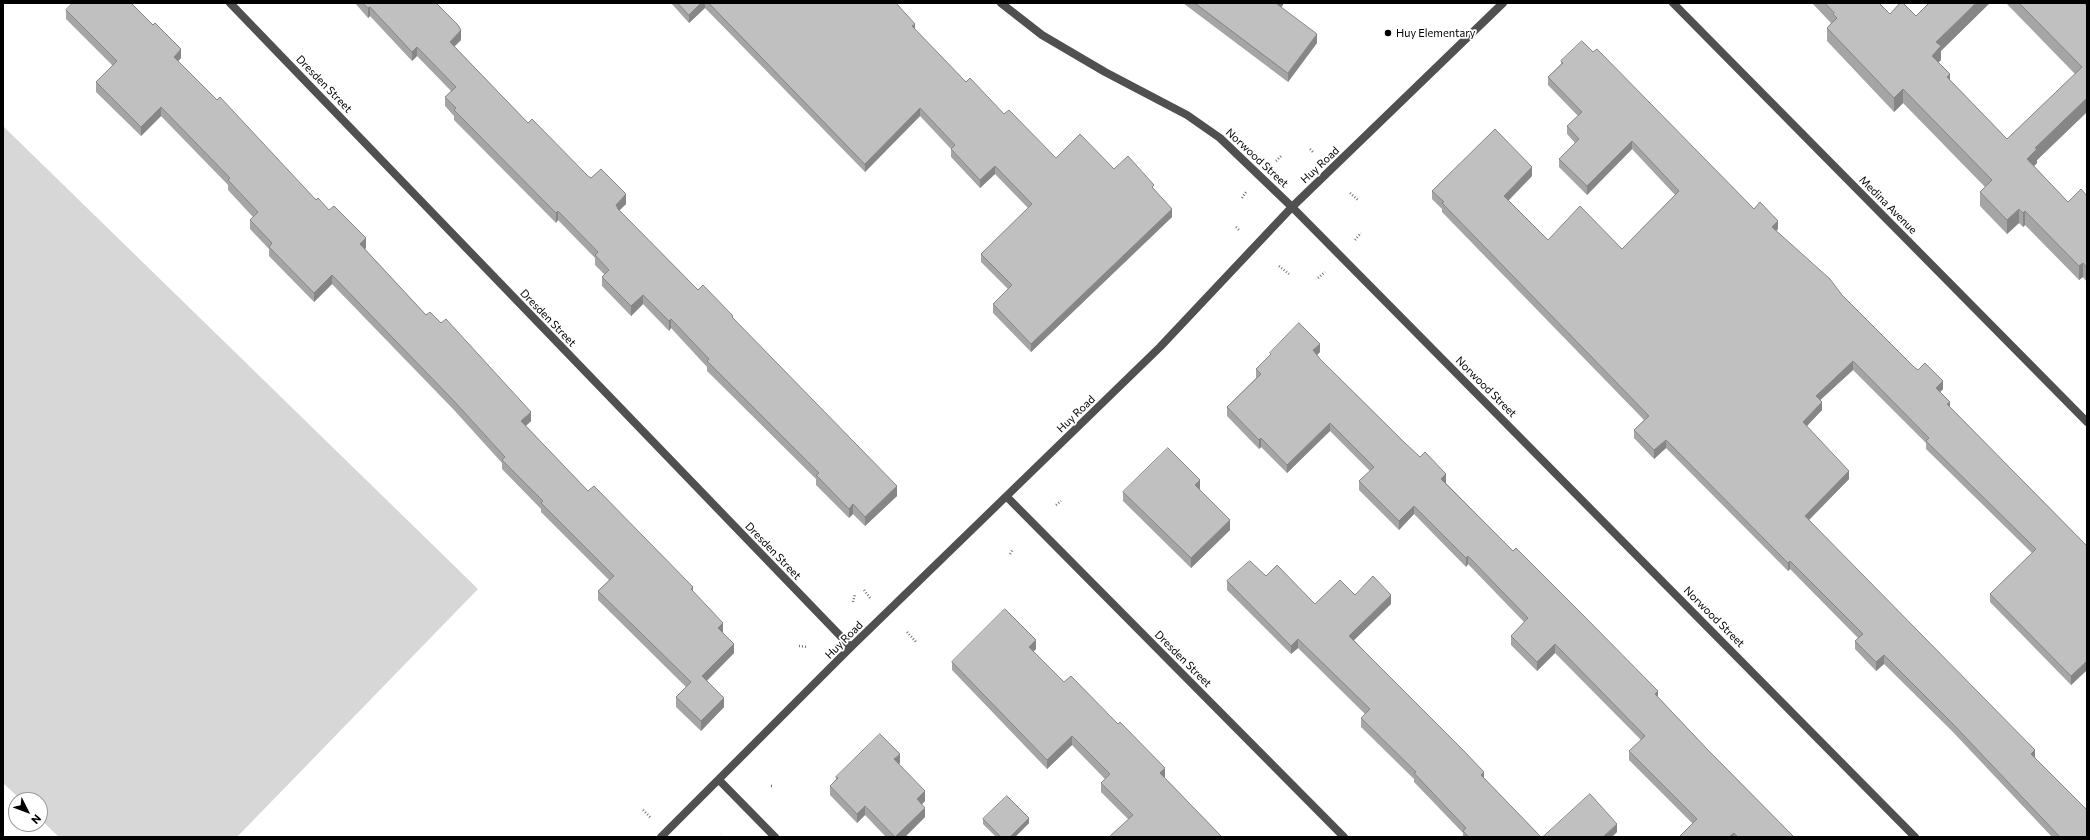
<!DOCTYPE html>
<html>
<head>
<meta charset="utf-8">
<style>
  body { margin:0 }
  #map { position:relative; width:2090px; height:840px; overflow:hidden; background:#fff; font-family:Commissioner,sans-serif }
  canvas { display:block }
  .frame { position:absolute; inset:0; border:4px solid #000; pointer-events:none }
  .north { position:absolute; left:8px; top:792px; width:40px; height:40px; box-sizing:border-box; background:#fff; border:1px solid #999; border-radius:50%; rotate:132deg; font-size:11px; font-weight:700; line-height:16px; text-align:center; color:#000 }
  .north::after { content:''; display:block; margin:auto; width:14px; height:18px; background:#000; clip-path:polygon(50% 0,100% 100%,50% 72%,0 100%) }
</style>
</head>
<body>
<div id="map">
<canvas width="2090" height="840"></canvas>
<div class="frame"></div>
<div class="north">N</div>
</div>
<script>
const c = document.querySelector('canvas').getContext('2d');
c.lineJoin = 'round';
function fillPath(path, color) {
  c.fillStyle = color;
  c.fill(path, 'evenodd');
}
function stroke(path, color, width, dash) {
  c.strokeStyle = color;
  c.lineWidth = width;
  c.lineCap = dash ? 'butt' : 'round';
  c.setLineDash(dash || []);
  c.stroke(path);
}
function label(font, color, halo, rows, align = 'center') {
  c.font = font + ' Commissioner,sans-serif';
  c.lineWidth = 3.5;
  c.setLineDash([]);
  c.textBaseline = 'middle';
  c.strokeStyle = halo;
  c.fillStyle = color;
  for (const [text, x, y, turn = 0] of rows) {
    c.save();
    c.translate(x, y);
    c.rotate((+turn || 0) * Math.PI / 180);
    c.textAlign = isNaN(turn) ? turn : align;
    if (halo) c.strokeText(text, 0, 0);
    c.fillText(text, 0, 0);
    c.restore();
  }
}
const green = new Path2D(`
  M3 126 478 589 237 837H59L40 819V800H21L3 783Z`);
const path = new Path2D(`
  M1310 149 1314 153
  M1276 161 1281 156
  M1350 193 1358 200
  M1242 198 1246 192
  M1236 227 1240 231
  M1355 240 1361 233
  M1279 266 1289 274
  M1318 278 1325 272
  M1056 505 1061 501
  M1010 554 1013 549
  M864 590 870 598
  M853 602 855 594
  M907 632 917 643
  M799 646 808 647
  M771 786H774
  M643 810 651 818
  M721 837 722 834`);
const street = new Path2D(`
  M230 3 851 647
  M1001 3 1042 35 1105 72 1187 115 1220 138 1292 207 1915 837
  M1673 3 2087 422
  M1007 497 1344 837
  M719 780 775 837
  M661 837 851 647 1160 347 1292 207 1503 3`);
const wall = new Path2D(`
  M355 3H436L461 40 454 46 528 123 588 176 626 204 619 210 698 290 733 318 897 496 865 526 853 514 849 518 816 485V479L707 371V367L671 328 669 331 643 304 631 316 602 286V277L604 274 595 265V258L558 220 556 223 454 120V116L445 106V97L451 91 417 56 412 61 370 16 368 18Z
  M671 3H896L915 30 966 82 1056 158 1114 169 1154 190 1172 217 1031 352 993 313V304L1008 289 981 262V254L1028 208 995 174 980 188 951 157V149L920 116 865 172 705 8 689 23Z
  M1183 3H1283V5L1281 7 1317 43 1288 82Z
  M1812 3H1879L1890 14 1941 51V60L1938 62 1950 80 2007 139 2075 74 2006 3H2084L2087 112 2037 160V163L2034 166 2068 202 2087 196V282L2083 277 2079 280 2025 225 2023 227 2019 223 2007 234 1980 206V192L1985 187 1903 103 1894 112 1827 41V28L1831 23Z
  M66 10 181 58 178 61 316 200 366 248 365 249 426 315 531 421 526 426 588 491 693 592 723 632 734 653 707 681 724 707 701 731 676 707V697L686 687 598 600V591L609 580 541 512V509L502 469V463L454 410 332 284 314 302 269 256V249L250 229V220L253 217 228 190V185L161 116 141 136 96 92V82L113 66 66 19Z
  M1561 61 1754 209 1778 229 1776 231 1842 295 1914 367 1943 389 1940 392 1950 407 2087 546V670L2071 685 1990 602V594L2032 553 1926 449V443L1853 370 1820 400 1822 410 1807 426 1849 479 1809 520 2035 757 2087 837H2052L1952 731 1884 664 1876 671 1855 649V641L1858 638 1790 569 1788 571 1666 448 1654 459 1634 438V430L1644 420 1442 212V209L1432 199V191L1532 176 1508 201 1548 240 1622 249 1675 195 1632 149 1587 195 1559 167V159L1575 143 1567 134V126L1578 116 1548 85V77L1561 64Z
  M1320 352 1317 355 1320 359 1405 443 1446 483 1658 697 1708 750 1794 837H1679L1693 824 1629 760V751L1641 740 1555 653 1537 671 1511 645V636L1524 622 1468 564 1466 567 1414 514 1399 530 1359 490V481L1370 471 1330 431 1287 473 1261 447 1259 449 1227 416V407L1256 378V369L1270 355V353Z
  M1199 489 1230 530 1191 568 1123 501V492L1200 489Z
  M1266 576 1315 604 1355 595 1391 604 1354 640 1484 778 1541 837H1463V833L1414 782V779L1361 727V718L1365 714 1298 648 1291 654 1227 590V581Z
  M1036 649 1033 651 1064 682 1165 777H1164L1222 837 1128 819 1101 792V783L1105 779 1072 745 1047 769 952 670V662Z
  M900 763 899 764 925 801 922 804 925 817 905 837H886L865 815 857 823 830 795V786L836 779V777Z
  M983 819 1029 823 1015 837H996L983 824Z`);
const shadedWall = new Path2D(`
  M701 3H705V8L689 23V15Z
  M1278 3H1283V5L1277 12Z
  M1976 3H1990L1941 51V60L1932 69V56L1936 42Z
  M370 7V16L368 18V8Z
  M915 24V32L912 26Z
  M461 30V40L450 51V42Z
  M1317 34V43L1288 82V73Z
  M417 47V56L412 61V52Z
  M181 49V58L174 66V57Z
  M1950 74V87L1947 77Z
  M1903 89V103L1894 112V98Z
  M2087 98V112L2037 160V163L2027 173V159L2035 148Z
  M161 107V116L141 136V127Z
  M920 108V116L865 172V164Z
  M1632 141V149L1587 195V186Z
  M995 166V174L980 188V180Z
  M1532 167V176L1504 205V196Z
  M626 194V204L616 214V205Z
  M1172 209V217L1031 352V344Z
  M2019 209V223L2007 234V220Z
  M558 211V220L556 223V213Z
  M2025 211V225L2023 227V213Z
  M1778 221V229L1772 235V227Z
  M366 238V248L360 254V244Z
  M2083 263V277L2079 280V266Z
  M332 275V284L314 302V293Z
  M643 295V304L631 316V306Z
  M671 319V328L669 331V321Z
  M1320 344V352L1313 359V350Z
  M1853 361V370L1816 404V396Z
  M1943 381V389L1936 396V388Z
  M1822 402V410L1803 430V422Z
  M1950 402V410L1947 404Z
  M531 412V421L521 430V421Z
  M1330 423V431L1287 473V465Z
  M1261 438V447L1259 449V440Z
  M1666 440V448L1654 459V450Z
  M1849 471V479L1805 524V516Z
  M1446 474V483L1441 488V479Z
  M1200 480V489L1195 494V485Z
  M897 486V496L865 526V517Z
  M853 504V514L849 518V509Z
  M1414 506V514L1399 530V521Z
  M1230 520V530L1191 568V558Z
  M1468 556V564L1466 567V558Z
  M1790 561V569L1788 571V563Z
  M693 587V596L691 589Z
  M1391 595V604L1349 645V636Z
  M723 623V632L718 637V628Z
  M1298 639V648L1291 654V646Z
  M1036 640V649L1029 656V647Z
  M734 644V653L702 685V676Z
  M1555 644V653L1537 671V662Z
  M1884 655V664L1876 671V662Z
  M2087 661V670L2071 685V676Z
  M1658 691V700L1655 694Z
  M724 698V707L701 731V721Z
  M1072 736V745L1047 769V760Z
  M2035 750V759L2031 754Z
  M900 754V763L894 769V759Z
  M1165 768V777L1160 782V773Z
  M1484 772V781L1481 775Z
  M925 791V801L917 809V799Z
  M865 806V815L857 823V814Z
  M925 808V817L905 837H895Z
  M1029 818V823L1015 837H1010Z
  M1617 824V832L1612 837H1603Z
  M1734 833V837H1729Z`);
const building = new Path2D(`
  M73 3H131L153 25 155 23 181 49 174 57 217 100 220 97 316 200 318 198 329 210 334 206 366 238 360 244 426 315 430 312 441 323 446 319 531 412 521 421 588 491 594 486 693 587 691 589 723 623 718 628 734 644 702 676 724 698 701 721 676 697 691 682 598 591 614 576 541 503 543 501 502 460 505 457 454 401 332 275 314 293 269 247 272 243 250 220 258 212 228 180 230 178 161 107 141 127 96 82 117 61 66 10Z
  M363 3H436L458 25 461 30 450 42 528 123 532 119 588 176 591 178 601 169 626 194 616 205 618 209 698 290 703 285 733 316 732 317 897 486 865 517 853 504 849 509 816 475 819 473 707 361 709 359 671 319 669 321 643 295 631 306 602 277 609 270 595 255 598 252 558 211 556 213 454 110 456 108 445 97 456 87 417 47 412 52 370 7 368 8Z
  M678 3H701L689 15Z
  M709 3H896L915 24 912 26 966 82 970 78 1004 114 1009 110 1056 158 1080 134 1114 169 1128 156 1154 185 1152 187 1172 209 1031 344 993 304 1012 285 981 254 1032 204 995 166 980 180 951 149 955 145 920 108 865 164Z
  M1195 3H1278L1277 4 1317 34 1288 73Z
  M1825 3H1879L1890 14 1900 3H1903L1916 16 1929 3H1976L1936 42 1941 46 1932 56 1950 74 1947 77 2007 139 2082 67 2019 3H2084L2087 6V98L2035 148 2037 149 2027 159 2068 202 2081 189 2087 196V268L2083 263 2079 266 2025 211 2023 213 2019 209 2007 220 1980 192 1992 180 1903 89 1894 98 1827 28 1837 18 1833 14 1834 13Z
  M1582 41 1593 52 1597 49 1754 209 1760 202 1778 221 1772 227 1830 279 1842 295 1914 367 1918 370 1925 363 1943 381 1936 388 1950 402 1947 404 2087 546V661L2071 676 1990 594 2036 549 1926 441 1929 438 1853 361 1816 396 1822 402 1803 422 1849 471 1805 516 2035 750 2031 754 2087 810V837H2060L1952 723 1884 655 1876 662 1855 641 1863 634 1790 561 1788 563 1666 440 1654 450 1634 430 1649 416 1442 203 1444 202 1432 191 1495 129 1532 167 1504 196 1548 240 1580 206 1622 249 1679 191 1632 141 1587 186 1559 159 1579 139 1567 126 1582 112 1548 77 1563 63 1561 61Z
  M1299 323 1320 344 1313 350 1320 359 1405 443 1420 457 1425 452 1446 474 1441 479 1513 551 1516 548 1582 614 1658 691 1655 694 1708 750 1794 837H1738L1734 833 1729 837H1679L1697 819 1629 751 1645 736 1555 644 1537 662 1511 636 1528 618 1468 556 1466 558 1414 506 1399 521 1359 481 1374 467 1330 423 1287 465 1261 438 1259 440 1227 407 1261 374 1256 369 1271 354 1270 353Z
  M1168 448 1200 480 1195 485 1230 520 1191 558 1123 492Z
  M1250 561 1266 576 1277 565 1315 604 1340 580 1355 595 1373 576 1391 595 1349 636 1463 750 1484 772 1481 775 1541 837H1469L1463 831 1466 828 1414 773 1416 772 1361 718 1370 709 1298 639 1291 646 1227 581Z
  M1005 609 1036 640 1029 647 1064 682 1071 676 1118 724 1120 722 1165 768 1160 773 1222 837H1109L1133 815 1101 783 1110 774 1072 736 1047 760 952 662Z
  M880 734 900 754 894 759 925 791 917 799 925 808 895 837 865 806 857 814 830 786 838 778 836 777Z
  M1590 794 1617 824 1603 837H1543Z
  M1007 796 1029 818 1010 837H1001L983 819Z`);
const markers = [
  [1388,33,4,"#000"]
];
const poiNames = [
  ["Huy Elementary",1396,33]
];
const streetNames = [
  ["Dresden Street",324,84,46],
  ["Norwood Street",1257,158,43],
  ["Huy Road",1320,165,-43],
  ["Medina Avenue",1888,205,45],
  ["Dresden Street",548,318,46],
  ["Norwood Street",1486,387,45],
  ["Huy Road",1076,414,-44],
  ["Dresden Street",773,551,46],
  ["Norwood Street",1714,617,45],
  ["Huy Road",844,640,-45],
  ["Dresden Street",1183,659,45]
];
fillPath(green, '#d7d7d7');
stroke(path, '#727272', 2.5, [1, 2]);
stroke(street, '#505050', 8);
fillPath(wall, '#a5a5a5');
fillPath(shadedWall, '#868686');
fillPath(building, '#c0c0c0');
stroke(building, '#868686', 1);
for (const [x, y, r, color] of markers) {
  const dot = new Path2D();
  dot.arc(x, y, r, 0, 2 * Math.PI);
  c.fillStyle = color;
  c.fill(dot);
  stroke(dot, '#fff', 1.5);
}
label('11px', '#000', '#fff', poiNames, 'left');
label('11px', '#000', '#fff', streetNames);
</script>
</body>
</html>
